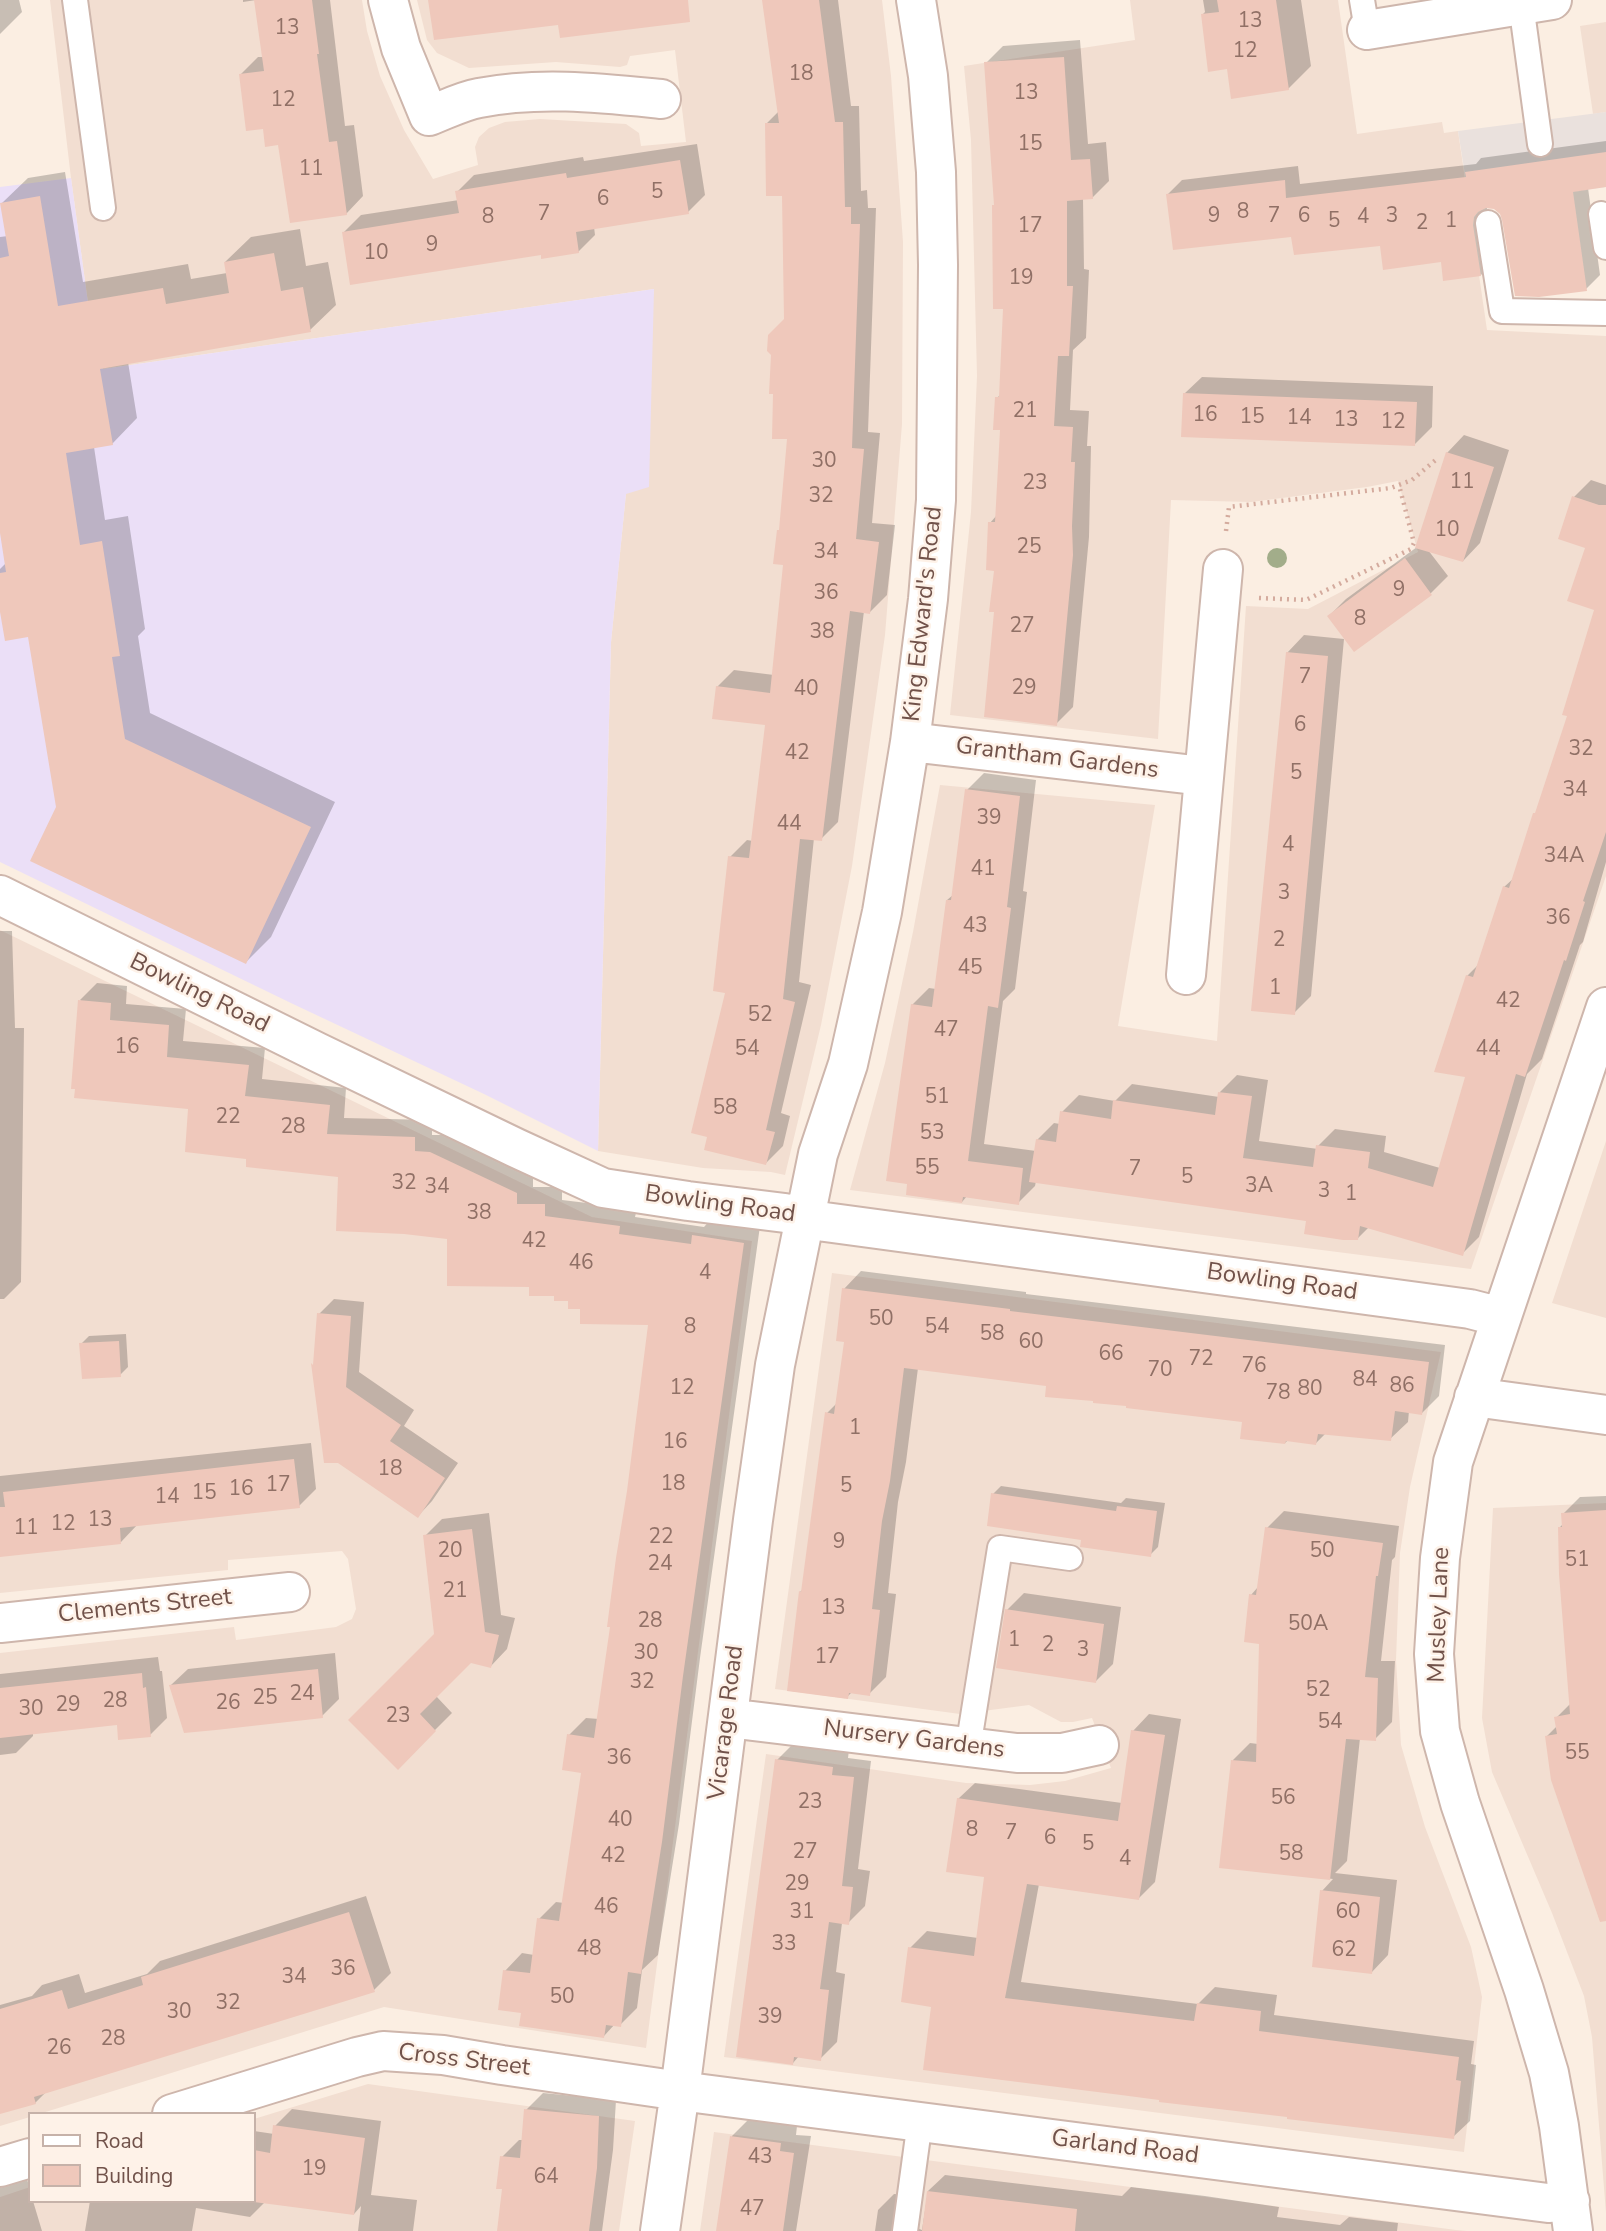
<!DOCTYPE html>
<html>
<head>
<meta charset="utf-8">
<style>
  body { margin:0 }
  #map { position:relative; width:1606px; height:2231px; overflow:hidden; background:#fbeee2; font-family:"Nunito Sans",sans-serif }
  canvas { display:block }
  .legend { position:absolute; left:28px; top:2112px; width:228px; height:91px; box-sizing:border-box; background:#fef2e8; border:2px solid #c6b2a9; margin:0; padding:9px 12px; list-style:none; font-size:21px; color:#71524a }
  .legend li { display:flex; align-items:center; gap:14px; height:35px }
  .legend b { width:35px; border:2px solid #c6b2a9 }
</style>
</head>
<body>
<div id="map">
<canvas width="1606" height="2231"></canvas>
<ul class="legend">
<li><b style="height:9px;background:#fff"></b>Road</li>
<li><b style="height:19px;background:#efc8bb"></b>Building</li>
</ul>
</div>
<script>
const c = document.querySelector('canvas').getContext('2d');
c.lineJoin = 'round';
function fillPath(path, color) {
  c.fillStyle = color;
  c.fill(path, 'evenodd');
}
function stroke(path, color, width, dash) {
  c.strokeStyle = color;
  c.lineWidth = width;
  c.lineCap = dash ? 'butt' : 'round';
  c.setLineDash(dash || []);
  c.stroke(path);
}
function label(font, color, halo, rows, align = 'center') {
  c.font = font + ' "Nunito Sans",sans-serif';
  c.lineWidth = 5;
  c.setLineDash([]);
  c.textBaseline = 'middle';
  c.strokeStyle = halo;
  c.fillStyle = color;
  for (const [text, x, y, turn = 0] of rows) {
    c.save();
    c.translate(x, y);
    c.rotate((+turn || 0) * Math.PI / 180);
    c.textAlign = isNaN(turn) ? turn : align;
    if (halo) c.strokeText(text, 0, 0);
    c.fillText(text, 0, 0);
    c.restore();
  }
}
const residential = new Path2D(`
  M50 0H362L367 31 380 76 404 130 433 179 478 165 475 147 479 137 489 128 505 122 540 119 626 124 639 133 641 146 686 142 675 50 630 56 627 65 620 67 556 62 469 68 437 53 427 40 417 0H882L891 76 903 242 902 424 885 635 852 866 821 1025 785 1175 771 1172 703 1168 598 1151 611 642 626 493 654 289 103 369 88 303 71 178Z
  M1130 0H1338L1357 134 1442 122 1444 133 1458 131 1487 330 1606 336V876L1471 1269 850 1190 885 1063 913 932 940 785 1155 805 1118 1026 1217 1041 1246 606 1308 609 1418 552 1398 481 1367 487 1251 502 1171 500 1158 739 950 715 971 512 977 376 971 140 964 66 1135 40Z
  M1606 22V112L1593 114 1580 26Z
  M0 930 592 1217 752 1241 646 2048 384 2007 39 2114H30V2117L0 2126V1653L234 1627 236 1640 336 1627 352 1619 356 1609 348 1559 342 1551 228 1560V1570L0 1593Z
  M1606 1141V1318L1552 1303Z
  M832 1273 1441 1352 1410 1487 1400 1553 1396 1660 1401 1745 1425 1827 1471 1947 1482 1997 1464 2152 724 2057 766 1754 966 1783 1030 1785 1065 1781 1111 1768 1092 1718 1073 1722H1061L1029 1705 960 1714 775 1689Z
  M1606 1503V2213L1592 2037 1584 1996 1552 1913 1492 1772 1482 1718 1493 1508Z
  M368 2084 635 2121 619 2231H0V2197L30 2187V2201H254V2119Z
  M714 2132 1456 2230 1467 2231H700Z`);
const industrial = new Path2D(`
  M1606 112V187L1470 206 1458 131Z`);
const education = new Path2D(`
  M71 178 88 303 103 369 654 289 649 487 626 494 611 642 598 1151 484 1094 293 1004 0 862V187Z`);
const shadow = new Path2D(`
  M0 0H19L22 12 0 34Z
  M243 0H330L345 126 354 125 363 196 346 214 265 127 241 74 258 57H264L256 0 243 2Z
  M764 0H838L851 106H859L861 191 867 190 868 208H876L868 432 880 433 872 523 895 525 887 595 870 612 864 611 838 822 821 839 814 838 799 982 811 985 781 1113 790 1116 783 1146 766 1163 727 991 730 857 747 840 753 841 766 724 717 687 734 670 774 675 785 564 789 438 784 194 766 124 779 111Z
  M1203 0H1301L1311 66 1288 89 1229 67 1202 15 1205 12Z
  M1080 40 1088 144 1106 142 1109 181 1092 198H1083L1084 269 1089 270 1086 338 1073 350 1070 410 1089 411 1087 446H1091L1089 537 1073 707 1056 724 996 611V569L990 523 997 515 1001 428 997 398 1001 394 1005 308 986 63 1003 46Z
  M1606 141V185L1588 188 1600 275 1586 289 1495 208 1487 207V210L1495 261 1481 275 1442 261 1382 244 1293 235 1168 194 1182 180 1298 166 1300 184 1476 164 1481 158Z
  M697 144 705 195 688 212 594 227 595 235 578 252 542 253 344 232 361 215 459 200 457 192 474 175 583 157 584 161Z
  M65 172 83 282 188 264 191 279 227 273 225 262 251 237 300 229 306 266 328 262 336 305 310 330 128 362 137 418 112 444 94 447 105 520 128 516 145 629 138 636 150 713 335 802 271 937 246 962 57 807 30 635 0 601V569L6 563 0 521V237L8 236 2 203 28 178Z
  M1202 377 1433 386 1432 427 1415 444 1184 394Z
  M1464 435 1509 450 1480 543 1463 561 1428 550 1448 576 1431 593 1354 650 1329 616 1346 599 1417 547 1447 453Z
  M1591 480 1606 485V612L1574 497Z
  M1606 613V862L1583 942 1580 945 1542 1059 1527 1074 1479 1237 1462 1254 1369 1227 1358 1238 1308 1219 1036 1181 1035 1186 1018 1203 967 1196 962 1202 912 1005 929 988 936 989 947 900 953 895 967 790 984 773 1036 780 1023 891 1027 892 1015 989 1003 1001 984 1144 1036 1151 1037 1140 1054 1123 1060 1124 1062 1112 1079 1095 1115 1101 1132 1084 1219 1097 1220 1092 1237 1075 1268 1080 1259 1141 1318 1149V1146L1335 1129 1386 1136 1384 1152 1440 1168 1467 1075V976L1479 964 1504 887 1514 878Z
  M1304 635 1344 639 1311 996 1294 1013 1287 653Z
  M0 931H12L15 1028H24L21 1282 4 1299H0Z
  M97 983 127 986 126 1004 186 1009 183 1041 265 1048 262 1079 346 1088 344 1118 432 1120V1135H447L533 1176V1187H562V1200L637 1209 635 1217 704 1227 711 1219 760 1226 700 1658 679 1824 658 1955 642 1970 637 2008 620 2025 615 2024 604 2036 523 2011 505 1971 522 1953 534 1955 539 1919 556 1902 564 1903 583 1771 569 1735 586 1718 599 1719 650 1323 582 1307 570 1300 531 1286 340 1175 248 1157 190 1108 80 1000Z
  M861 1271 1026 1292V1294L1445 1345 1439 1396 1422 1413 1409 1411 1408 1422 1390 1439 1326 1433 1316 1443 1288 1440 1285 1443 1244 1421 1128 1405 1048 1384 918 1368 906 1462 898 1502 888 1593 896 1594 886 1677 869 1694 852 1692 847 1697 800 1592 803 1589 827 1413 837 1403 846 1340 844 1289Z
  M334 1299 364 1302 359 1372 414 1410 404 1426 458 1463 432 1501 418 1516 339 1461 319 1314Z
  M126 1334 128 1367 120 1375 81 1344 89 1336Z
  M311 1443 316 1489 299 1506 138 1524 121 1542 0 1554V1476Z
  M1001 1486 1121 1503 1126 1498 1165 1503 1158 1547 1150 1555 1082 1539 993 1494Z
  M1606 1496V1915L1547 1736 1557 1726 1556 1718 1571 1703 1559 1528 1564 1523 1563 1514 1580 1497Z
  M1284 1511 1399 1526 1395 1557 1392 1560 1381 1661H1395L1392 1722 1375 1739 1360 1738 1347 1861 1335 1873 1397 1880 1388 1955 1371 1973 1322 1891 1333 1879 1221 1866 1233 1760 1250 1743 1258 1744 1260 1642 1251 1595 1258 1587 1267 1528Z
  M489 1513 501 1615 515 1618 507 1649 490 1667 470 1661 436 1696 452 1713 398 1767 436 1634 425 1536 442 1519Z
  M1024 1593 1121 1607 1113 1664 1096 1681 1007 1610Z
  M335 1653 339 1699 322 1716 171 1685 188 1669Z
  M158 1657 160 1671H162L167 1718 150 1735 118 1723 33 1732V1736L16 1753 0 1755V1674Z
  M1149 1714 1181 1719 1155 1882 1139 1898 1039 1884 1021 1982 1198 2004 1215 1987 1277 1995 1274 2015 1474 2041 1471 2064 1476 2065 1470 2121 1453 2137 1289 2116 933 2005 910 1948 927 1931 978 1938 986 1876 958 1799 975 1783 1122 1803 1133 1731Z
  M794 1743 849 1750 848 1758 871 1761 858 1869 870 1871 865 1906 848 1923H842L836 1972 845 1974 837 2042 820 2059 799 2056 793 2063 777 1760Z
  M366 1896 391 1973 374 1990 46 2092 35 2103 0 2113V2005L32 1996 42 1985 79 1974 85 1993 147 1974 160 1961Z
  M543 2093 616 2100 613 2150 602 2231H500L504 2188 502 2157 519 2140H523L526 2110Z
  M292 2109 381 2121 371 2195 417 2200 413 2231H358L361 2206 354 2214 266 2201 250 2217 196 2208 192 2231H85L90 2201H254V2131L274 2134 275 2126Z
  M749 2119 797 2126 796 2135 811 2136 796 2231H718L732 2136Z
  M945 2175 1122 2196 1131 2187 1205 2196 1279 2207 1277 2217 1340 2225 1349 2217 1398 2223 1397 2231H875L878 2210 894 2194 909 2195 912 2226 922 2230 928 2191Z
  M27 2179 30 2189V2201H33L42 2231H0V2188Z`);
const building = new Path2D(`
  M254 0H312L319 54H317L329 142 337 141 347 215 290 223 278 145 265 147 263 129 246 131 239 74 264 71Z
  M428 0H688L690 22 560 38 558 25 434 40Z
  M762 0H819L835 122H843L845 207H851V224H860L852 448 864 449 856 539 879 542 870 614 850 611 822 841 800 839 783 999 795 1002 766 1130 775 1132 766 1165 704 1150 707 1137 691 1133 725 993 713 991 728 856 749 858 765 725 712 719 716 686 770 693 783 565 773 564 777 530H779L787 439H772L773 394H769L771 355 767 351 768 335 784 319 782 196H766L765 123H779Z
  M1217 0H1276L1289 90 1231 99 1227 69 1208 72 1201 14 1219 12Z
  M1064 57 1071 160 1090 159 1093 199 1067 201V286H1073L1069 356H1058L1054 426 1073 427 1071 462H1075L1072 526 1073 555 1057 726 984 717 994 612H989L994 571 986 570 988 522H995L1000 430H993L995 397H999L1003 309H993L992 205H994L984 62Z
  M1606 152V187L1573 192 1587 291 1539 297 1515 296 1502 220 1500 214 1494 209 1486 208 1478 212 1474 217 1473 225 1481 276 1443 281 1441 262 1383 270 1380 246 1294 255 1291 237 1173 250 1166 194 1285 180 1286 198 1466 177 1465 172Z
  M680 160 689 214 576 232 579 253 541 259V255L350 285 342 232 459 213 455 191 566 173 567 178Z
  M40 196 58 306 163 288 166 304 229 293 224 262 274 253 281 291 303 287 311 332 100 369 113 445 66 453 80 545 102 541 120 656 112 657 125 739 311 827 246 964 30 861 56 807 28 637 5 641 0 612V573L6 572 0 533V258L9 256 0 203Z
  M1183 393 1417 402 1415 446 1181 437Z
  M1446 452 1494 467 1463 562 1415 548Z
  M1572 496 1599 505H1606V832L1583 901 1585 902 1566 961 1564 960 1525 1077 1516 1074 1463 1256 1360 1226 1358 1240H1343L1304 1234 1306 1221 1029 1182 1036 1139 1056 1142 1060 1111 1111 1119 1113 1100 1215 1115 1218 1092 1252 1096 1243 1158 1313 1167 1316 1145 1370 1152 1368 1168 1433 1187 1465 1077 1434 1072 1466 975 1473 977 1503 886 1509 888 1533 813H1535L1567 716 1562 715 1594 610 1567 601 1585 548 1558 539Z
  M1405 558 1432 595 1354 652 1327 616Z
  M1286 652 1328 656 1295 1015 1251 1011Z
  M965 789 1020 796 1007 907 1011 908 998 1008 988 1006 968 1161 1023 1168 1019 1205 963 1197 962 1203 906 1195 907 1184 886 1181 911 1004 932 1007 946 900H951Z
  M78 1000 111 1003 110 1020 169 1025 167 1057 249 1065 245 1096 330 1105 327 1134 415 1137V1151L430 1152 517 1193V1204H545V1216L620 1226 619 1234 691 1244 692 1235 744 1243 683 1676 662 1842 641 1974 628 1972 621 2027 606 2025 604 2038 519 2026 521 2013 498 2010 503 1970 530 1973 537 1918 559 1921 581 1773 562 1770 567 1734 594 1738 610 1627H607L616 1558 627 1491 648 1325 580 1324V1309H568V1301H554V1296H529V1287L447 1286V1239L404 1234 336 1231 338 1177 246 1167V1159L185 1152 188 1109 74 1098 75 1089H71Z
  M842 1288 1010 1309V1311L1429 1362 1422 1415 1395 1411 1391 1441 1318 1434 1316 1445 1286 1441 1285 1444 1240 1439 1242 1422 1126 1408V1406L1093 1403V1401L1045 1397 1046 1386 904 1368 890 1481 882 1521 872 1609 880 1610 870 1696 849 1693 848 1699 787 1691 799 1591 801 1592 825 1412 834 1414 844 1342 836 1341Z
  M317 1313 351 1316 346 1387 401 1425 390 1441 445 1478 418 1518 338 1463H324L311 1363 313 1365Z
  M119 1341 121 1377 82 1379 79 1343Z
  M294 1459 300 1508 120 1528 121 1544 0 1557V1507H5L3 1492Z
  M991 1493 1116 1511 1117 1506 1157 1511 1151 1557 1080 1547 1081 1540 987 1526Z
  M1606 1510V1921L1600 1922 1551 1780 1545 1736 1557 1734 1554 1717 1570 1714 1559 1574 1558 1527H1562L1561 1513Z
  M1265 1527 1383 1543 1378 1576H1376L1365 1677 1378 1678 1376 1741 1346 1739 1330 1880 1219 1868 1231 1760 1256 1762 1259 1644 1244 1642 1249 1594 1256 1595Z
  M472 1529 485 1632 499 1635 491 1668 471 1663 420 1714 436 1731 398 1770 348 1720 434 1634 423 1535Z
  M1005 1609 1104 1624 1096 1683 996 1668Z
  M318 1669 323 1718 216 1730 184 1733 169 1685Z
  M142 1673 143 1688 146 1687 151 1737 118 1740 117 1725 0 1738V1688Z
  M1131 1730 1165 1735 1139 1900 1027 1884 1005 1998 1194 2021 1197 2003 1261 2011 1259 2031 1459 2057 1456 2080 1461 2081 1454 2139 1287 2119V2117L1159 2102V2100L1121 2095 923 2070 931 2007 901 2002 908 1947 974 1956 984 1877 946 1872 957 1798 1118 1821Z
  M775 1759 833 1767 832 1775 854 1777 842 1886 853 1887 849 1925 829 1922 820 1989 829 1990 821 2061 794 2057 793 2065 736 2057Z
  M1320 1890 1380 1897 1372 1974 1312 1967Z
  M349 1912 375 1992 34 2097 36 2104 0 2114V2009L62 1990 68 2009 143 1985 141 1977Z
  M524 2109 599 2116 597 2168 589 2231H497L502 2189H496L500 2156 520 2158Z
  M273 2125 365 2138 354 2215 254 2202V2150L270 2153Z
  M730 2136 781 2143 780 2151 794 2153 783 2231H716Z
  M927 2191 1077 2209 1075 2231H922Z`);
const path = new Path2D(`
  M1226 531 1229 507 1391 488 1412 480 1438 458
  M1259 598 1306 600 1411 549 1414 543 1399 485`);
const lane = new Path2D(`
  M75 0 103 208
  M1362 0 1367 30
  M1521 4 1540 144
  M1601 214 1606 247
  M1488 223 1502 311 1606 313
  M968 1748 1000 1548 1070 1558
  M905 2231 920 2121`);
const street = new Path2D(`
  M388 0 401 48 429 116C445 110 462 101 479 98 540 86 601 93 661 99
  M1367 30 1552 0
  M910 742 1203 776
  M0 895 317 1052 516 1148 603 1188 688 1201 785 1213 825 1222 1470 1309 1501 1317
  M1186 975 1223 569
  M1474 1397 1606 1415
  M0 1623 290 1592
  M728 1718 1017 1753H1062L1099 1745
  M172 2114 357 2057 383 2051 443 2055 502 2065 680 2091 1548 2203 1570 2201
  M0 2167 30 2158
  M660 2231 680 2091 753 1520 775 1365 818 1154 848 1064 882 912 910 742 928 599 936 500 938 265 936 172 928 76 916 0
  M1573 2231 1559 2126 1549 2073 1524 1990 1460 1803 1440 1731 1434 1654 1440 1558 1453 1462 1606 1007`);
const trees = [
  [1277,558]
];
const numberNames = [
  ["13",1250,22],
  ["13",287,29],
  ["12",1245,52],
  ["18",801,75],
  ["13",1026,94],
  ["12",283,101],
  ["15",1030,145],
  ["11",311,170],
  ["5",657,193],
  ["6",603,200],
  ["8",1243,213],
  ["7",544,215],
  ["9",1214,217],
  ["7",1274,217],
  ["6",1304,217],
  ["3",1392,217],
  ["8",488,218],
  ["4",1363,218],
  ["5",1334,222],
  ["1",1451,222],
  ["2",1422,224],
  ["17",1030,227],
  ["9",432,246],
  ["10",376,254],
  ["19",1021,279],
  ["21",1025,412],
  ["16",1205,416],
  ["15",1252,418],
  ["14",1299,419],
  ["13",1346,421],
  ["12",1393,423],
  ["30",824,462],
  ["11",1462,483],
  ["23",1035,484],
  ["32",821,497],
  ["10",1447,531],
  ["25",1029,548],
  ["34",826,553],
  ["9",1399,591],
  ["36",826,594],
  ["8",1360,620],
  ["27",1022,627],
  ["38",822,633],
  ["7",1305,678],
  ["29",1024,689],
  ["40",806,690],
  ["6",1300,726],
  ["32",1581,750],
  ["42",797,754],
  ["5",1296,774],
  ["34",1575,791],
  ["39",989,819],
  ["44",789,825],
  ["4",1288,846],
  ["34A",1564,857],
  ["41",983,870],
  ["3",1284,894],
  ["36",1558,919],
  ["43",975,927],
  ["2",1279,941],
  ["45",970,969],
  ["1",1275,989],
  ["42",1508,1002],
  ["52",760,1016],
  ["47",946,1031],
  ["16",127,1048],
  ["54",747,1050],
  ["44",1488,1050],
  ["51",937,1098],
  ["58",725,1109],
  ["22",228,1118],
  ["28",293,1128],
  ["53",932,1134],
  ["55",927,1169],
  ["7",1135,1170],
  ["5",1187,1178],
  ["32",404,1184],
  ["3A",1259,1187],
  ["34",437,1188],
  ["3",1324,1192],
  ["1",1351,1195],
  ["38",479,1214],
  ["42",534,1242],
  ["46",581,1264],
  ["4",705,1274],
  ["50",881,1320],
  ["8",690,1328],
  ["54",937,1328],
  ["58",992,1335],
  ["60",1031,1343],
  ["66",1111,1355],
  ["72",1201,1360],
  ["76",1254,1367],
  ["70",1160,1371],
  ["84",1365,1381],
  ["86",1402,1387],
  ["12",682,1389],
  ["80",1310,1390],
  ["78",1278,1394],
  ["1",855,1429],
  ["16",675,1443],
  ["18",390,1470],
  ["18",673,1485],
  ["17",278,1486],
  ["5",846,1487],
  ["16",241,1490],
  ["15",204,1494],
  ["14",167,1498],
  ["13",100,1521],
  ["12",63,1525],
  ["11",26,1529],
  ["22",661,1538],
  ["9",839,1543],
  ["20",450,1552],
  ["50",1322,1552],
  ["51",1577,1561],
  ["24",660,1565],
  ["21",455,1592],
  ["13",833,1609],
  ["28",650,1622],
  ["50A",1308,1625],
  ["1",1014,1641],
  ["2",1048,1646],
  ["3",1083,1651],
  ["30",646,1654],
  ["17",827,1658],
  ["32",642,1683],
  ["52",1318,1691],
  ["24",302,1695],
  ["25",265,1699],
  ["28",115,1702],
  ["26",228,1704],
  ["29",68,1706],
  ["30",31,1710],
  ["23",398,1717],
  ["54",1330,1723],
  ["55",1577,1754],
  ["36",619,1759],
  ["56",1283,1799],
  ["23",810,1803],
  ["40",620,1821],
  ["8",972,1831],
  ["7",1011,1834],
  ["6",1050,1839],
  ["5",1088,1845],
  ["27",805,1853],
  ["58",1291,1855],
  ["42",613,1857],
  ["4",1125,1860],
  ["29",797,1885],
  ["46",606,1908],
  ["31",802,1913],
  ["60",1348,1913],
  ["33",784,1945],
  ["48",589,1950],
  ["62",1344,1951],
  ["36",343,1970],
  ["34",294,1978],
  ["50",562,1998],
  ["32",228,2004],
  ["30",179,2013],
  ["39",770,2018],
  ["28",113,2040],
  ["26",59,2049],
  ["43",760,2158],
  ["19",314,2170],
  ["64",546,2178],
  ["47",752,2210]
];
const streetNames = [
  ["King Edward's Road",924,614,-84],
  ["Grantham Gardens",1057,759,7],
  ["Bowling Road",199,994,26],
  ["Bowling Road",720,1205,8],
  ["Bowling Road",1282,1283,8],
  ["Clements Street",145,1607,-6],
  ["Musley Lane",1440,1615,-88],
  ["Vicarage Road",727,1723,-83],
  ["Nursery Gardens",914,1740,7],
  ["Cross Street",464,2061,7],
  ["Garland Road",1125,2148,7]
];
fillPath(residential, '#f2ded1');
fillPath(industrial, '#eae1dd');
fillPath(education, '#ebdff7');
fillPath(shadow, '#0003');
fillPath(building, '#efc8bb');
stroke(lane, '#ceb6ac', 28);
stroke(street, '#ceb6ac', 42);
stroke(path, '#d4ab9e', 4.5, [2, 5]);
stroke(lane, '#fff', 24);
stroke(street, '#fff', 38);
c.fillStyle = '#a2ad8a';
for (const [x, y] of trees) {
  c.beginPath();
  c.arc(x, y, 10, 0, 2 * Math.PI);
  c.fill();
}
label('21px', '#907066', null, numberNames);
label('24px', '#71524a', '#fef2e8', streetNames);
</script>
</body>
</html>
